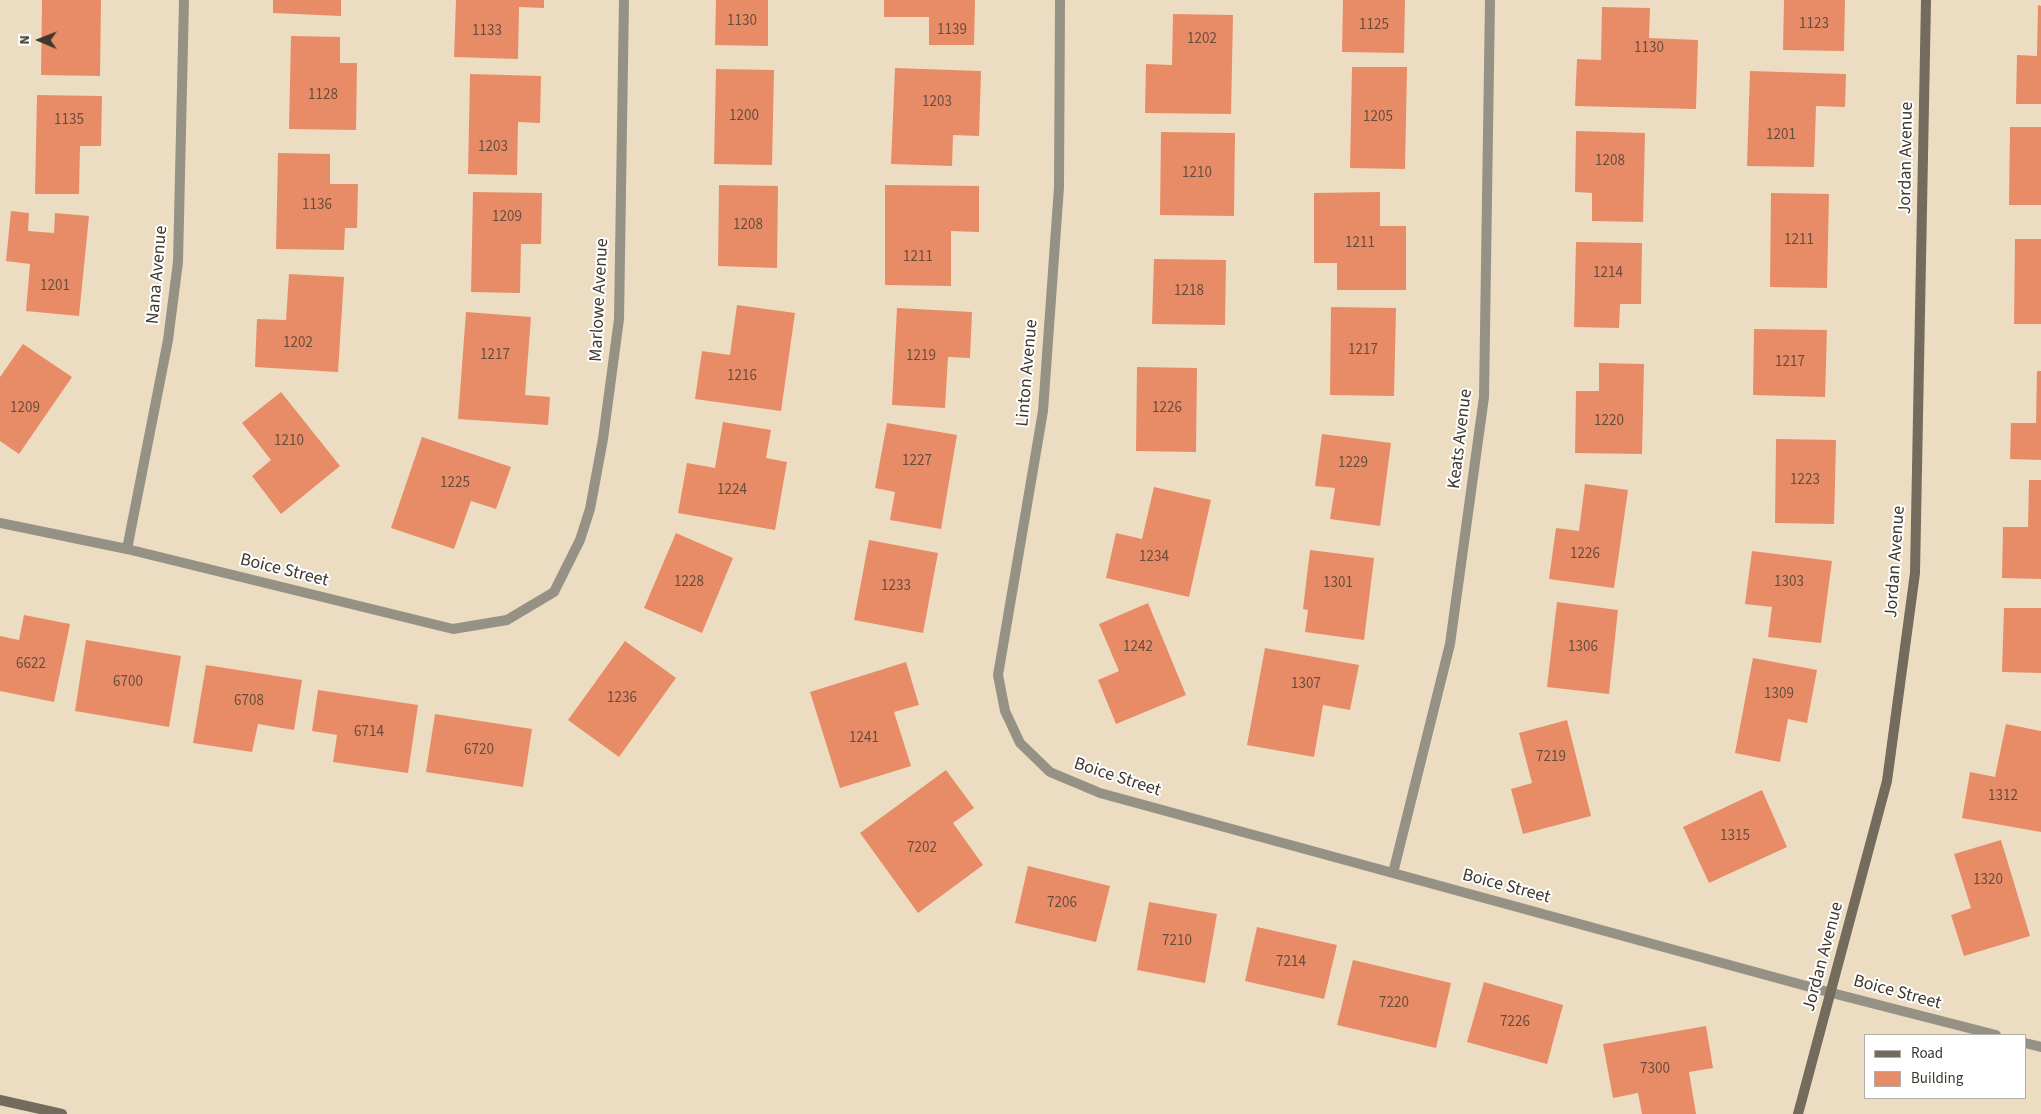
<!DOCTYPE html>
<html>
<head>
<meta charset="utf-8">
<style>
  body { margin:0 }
  #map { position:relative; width:2041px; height:1114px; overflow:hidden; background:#ecddc2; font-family:"Source Sans 3",sans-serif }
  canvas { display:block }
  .legend { position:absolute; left:1864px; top:1034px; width:162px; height:65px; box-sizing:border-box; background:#fff; border:1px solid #b2afab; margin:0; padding:6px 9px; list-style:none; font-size:15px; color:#3e382e }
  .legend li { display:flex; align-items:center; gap:10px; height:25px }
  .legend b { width:25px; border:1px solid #b2afab }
  .north { position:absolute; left:15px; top:15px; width:50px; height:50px; -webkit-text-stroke:4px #fff; paint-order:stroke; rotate:271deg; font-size:14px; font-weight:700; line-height:20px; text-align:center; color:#3e382e }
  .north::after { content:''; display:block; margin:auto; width:18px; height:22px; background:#3e382e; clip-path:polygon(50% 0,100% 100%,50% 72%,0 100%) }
</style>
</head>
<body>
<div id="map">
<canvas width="2041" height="1114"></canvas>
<ul class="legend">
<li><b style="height:6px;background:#736b5b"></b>Road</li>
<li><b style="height:14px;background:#e88c67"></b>Building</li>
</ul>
<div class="north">N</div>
</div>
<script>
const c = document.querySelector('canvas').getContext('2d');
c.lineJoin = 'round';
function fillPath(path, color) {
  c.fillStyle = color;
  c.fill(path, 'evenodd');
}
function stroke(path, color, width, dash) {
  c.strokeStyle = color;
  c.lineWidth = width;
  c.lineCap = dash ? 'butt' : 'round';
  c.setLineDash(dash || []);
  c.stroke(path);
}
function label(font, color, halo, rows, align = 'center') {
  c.font = font + ' "Source Sans 3",sans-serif';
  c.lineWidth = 4;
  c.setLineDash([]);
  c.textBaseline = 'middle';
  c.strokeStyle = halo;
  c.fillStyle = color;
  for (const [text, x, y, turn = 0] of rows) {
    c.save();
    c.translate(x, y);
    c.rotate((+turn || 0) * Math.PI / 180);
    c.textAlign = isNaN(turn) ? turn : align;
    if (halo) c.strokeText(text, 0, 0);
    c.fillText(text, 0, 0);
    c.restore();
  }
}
const building = new Path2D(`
  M42 0H101L100 76 41 75Z
  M273 0H341V16L273 13Z
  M456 0H544V8L519 7 518 59 454 57Z
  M716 0H768V46L715 45Z
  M884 0H975L974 45H929V17H884Z
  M1343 0H1405L1404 53 1342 52Z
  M1784 0H1845L1844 51 1783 50Z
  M2038 5 2041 6V104H2016L2017 55 2037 56Z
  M1602 7 1650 8 1649 38 1698 40 1696 109 1575 106 1577 59 1601 60Z
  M1173 14 1233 15 1231 114 1145 113 1146 64 1172 65Z
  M291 36 340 37V63H357L356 130 289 129Z
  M1352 67H1407L1405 169 1350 168Z
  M895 68 981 71 979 136 953 135 952 166 891 164Z
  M716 69 774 70 772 165 714 164Z
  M1750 71 1846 74 1845 107 1816 106 1814 167 1747 166Z
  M470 74 541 76 540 123 518 122 517 175 468 174Z
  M37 95 102 96 101 146H80L79 194H35Z
  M2010 127H2041V205H2009Z
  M1576 131 1645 133 1643 222 1592 221V193L1575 192Z
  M1161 132 1235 133 1234 216 1160 215Z
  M278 153 330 154V184H358L357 228H345L344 250 276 249Z
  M719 185 778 186 777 268 718 266Z
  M885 185 979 186V232L951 231V286L885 285Z
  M473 192 542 193 541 244H521L520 293 471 292Z
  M1380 192V226H1406V290H1337V263H1314V193Z
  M1771 193 1829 194 1827 288 1770 287Z
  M11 211 29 213 28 231 54 233 55 213 89 216 79 316 26 311 30 264 6 261Z
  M2015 239H2041V324H2014Z
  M1576 242 1642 243 1641 304H1620L1619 328 1574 327Z
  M1154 259 1226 260 1225 325 1152 324Z
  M289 274 344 277 338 372 255 367 257 319 286 320Z
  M737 305 795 313 781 411 695 399 702 351 730 355Z
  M1331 307 1396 308 1394 396 1330 395Z
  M897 308 972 312 970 358 948 357 945 408 892 405Z
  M466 312 531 317 525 395 550 397 548 425 458 419Z
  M1754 329 1827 330 1825 397 1753 395Z
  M23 344 72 377 19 454 0 441V377Z
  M1599 363 1644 364 1642 454 1575 453 1576 391H1599Z
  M1137 367 1197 368 1196 452 1136 451Z
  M2037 371H2041V460L2010 459 2011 423H2036Z
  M281 392 340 466 281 514 252 476 271 460 242 423Z
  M723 422 771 430 766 458 787 462 775 530 678 513 687 463 715 468Z
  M887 423 957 435 941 529 890 520 895 492 875 488Z
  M1322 434 1391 443 1380 526 1330 519 1335 488 1315 486Z
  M422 437 511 467 496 509 471 501 454 549 391 528Z
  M1776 439 1836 440 1834 524 1775 523Z
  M2029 480H2041V579L2002 578 2003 527H2028Z
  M1585 484 1628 490 1614 588 1549 579 1556 528 1579 531Z
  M1154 487 1211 500 1189 597 1106 578 1116 533 1142 539Z
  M676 533 733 558 702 633 644 608Z
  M869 540 938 553 923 633 854 620Z
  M1310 550 1374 558 1364 640 1305 632 1308 610 1303 609Z
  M1752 551 1832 561 1821 643 1768 637 1772 607 1745 604Z
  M1557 602 1618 610 1609 694 1547 687Z
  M1148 603 1186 695 1116 724 1098 680 1119 671 1099 624Z
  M2004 608H2041V673L2002 672Z
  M24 615 70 624 54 702 0 691V636L19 640Z
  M86 640 181 656 169 727 75 711Z
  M625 641 676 678 619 757 568 720Z
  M1265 648 1359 665 1350 710 1323 705 1314 757 1247 745Z
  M1753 658 1817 670 1807 723 1788 719 1780 762 1735 753Z
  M906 662 919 705 894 712 911 766 840 788 810 692Z
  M206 665 302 680 294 730 258 724 252 752 193 743Z
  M318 690 418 705 408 773 333 762 337 735 312 731Z
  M435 714 532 729 523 787 426 772Z
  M1567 720 1591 816 1523 834 1511 789 1532 783 1519 733Z
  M2006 724 2041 731V832L1962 818 1970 772 1995 777Z
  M946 770 974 808 953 823 983 865 918 913 860 833Z
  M1762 790 1787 847 1709 883 1683 827Z
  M2001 840 2030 936 1964 956 1951 915 1971 908 1954 854Z
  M1028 866 1110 886 1096 942 1015 923Z
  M1149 902 1217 914 1205 983 1137 970Z
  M1257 927 1337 945 1324 999 1245 981Z
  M1353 960 1451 983 1436 1048 1337 1025Z
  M1484 982 1563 1005 1547 1064 1467 1042Z
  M1706 1026 1713 1068 1689 1072 1696 1114H1642L1638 1093 1613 1098 1603 1044Z`);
const street = new Path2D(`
  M1060 0 1059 187 1043 411 998 675 1005 711 1020 743 1050 772 1100 793 1832 993 1996 1035
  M0 523 127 549 453 629 507 620 554 592 580 540 590 509 603 439 619 319 624 0
  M127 549 168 340 178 262 184 0
  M1393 873 1450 644 1484 397 1490 0
  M2025 1043 2041 1047`);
const secondary = new Path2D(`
  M0 1100 62 1114
  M1798 1114 1887 781 1915 573 1926 0`);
const numberNames = [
  ["1130",742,22],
  ["1123",1814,25],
  ["1125",1374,26],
  ["1139",952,31],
  ["1133",487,32],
  ["1202",1202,40],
  ["1130",1649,49],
  ["1128",323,96],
  ["1203",937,103],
  ["1200",744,117],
  ["1205",1378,118],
  ["1135",69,121],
  ["1201",1781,136],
  ["1203",493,148],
  ["1208",1610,162],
  ["1210",1197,174],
  ["1136",317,206],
  ["1209",507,218],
  ["1208",748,226],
  ["1211",1799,241],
  ["1211",1360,244],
  ["1211",918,258],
  ["1214",1608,274],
  ["1201",55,287],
  ["1218",1189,292],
  ["1202",298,344],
  ["1217",1363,351],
  ["1217",495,356],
  ["1219",921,357],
  ["1217",1790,363],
  ["1216",742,377],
  ["1209",25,409],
  ["1226",1167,409],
  ["1220",1609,422],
  ["1210",289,442],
  ["1227",917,462],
  ["1229",1353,464],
  ["1223",1805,481],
  ["1225",455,484],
  ["1224",732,491],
  ["1226",1585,555],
  ["1234",1154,558],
  ["1228",689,583],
  ["1303",1789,583],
  ["1301",1338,584],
  ["1233",896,587],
  ["1242",1138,648],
  ["1306",1583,648],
  ["6622",31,665],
  ["6700",128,683],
  ["1307",1306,685],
  ["1309",1779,695],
  ["1236",622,699],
  ["6708",249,702],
  ["6714",369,733],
  ["1241",864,739],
  ["6720",479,751],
  ["7219",1551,758],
  ["1312",2003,797],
  ["1315",1735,837],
  ["7202",922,849],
  ["1320",1988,881],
  ["7206",1062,904],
  ["7210",1177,942],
  ["7214",1291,963],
  ["7220",1394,1004],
  ["7226",1515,1023],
  ["7300",1655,1070]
];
const streetNames = [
  ["Jordan Avenue",1907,158,-89],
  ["Nana Avenue",158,275,-85],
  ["Marlowe Avenue",600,300,-87],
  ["Linton Avenue",1028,373,-85],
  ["Keats Avenue",1461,439,-83],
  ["Jordan Avenue",1896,562,-86],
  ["Boice Street",284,571,14],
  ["Boice Street",1117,778,18],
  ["Boice Street",1506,887,15],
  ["Jordan Avenue",1824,957,-75],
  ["Boice Street",1897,993,15]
];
fillPath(building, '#e88c67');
stroke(street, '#969185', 10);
stroke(secondary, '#736b5b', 10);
label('15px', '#684d3c', null, numberNames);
label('18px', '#3e382e', '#fff', streetNames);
</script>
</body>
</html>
